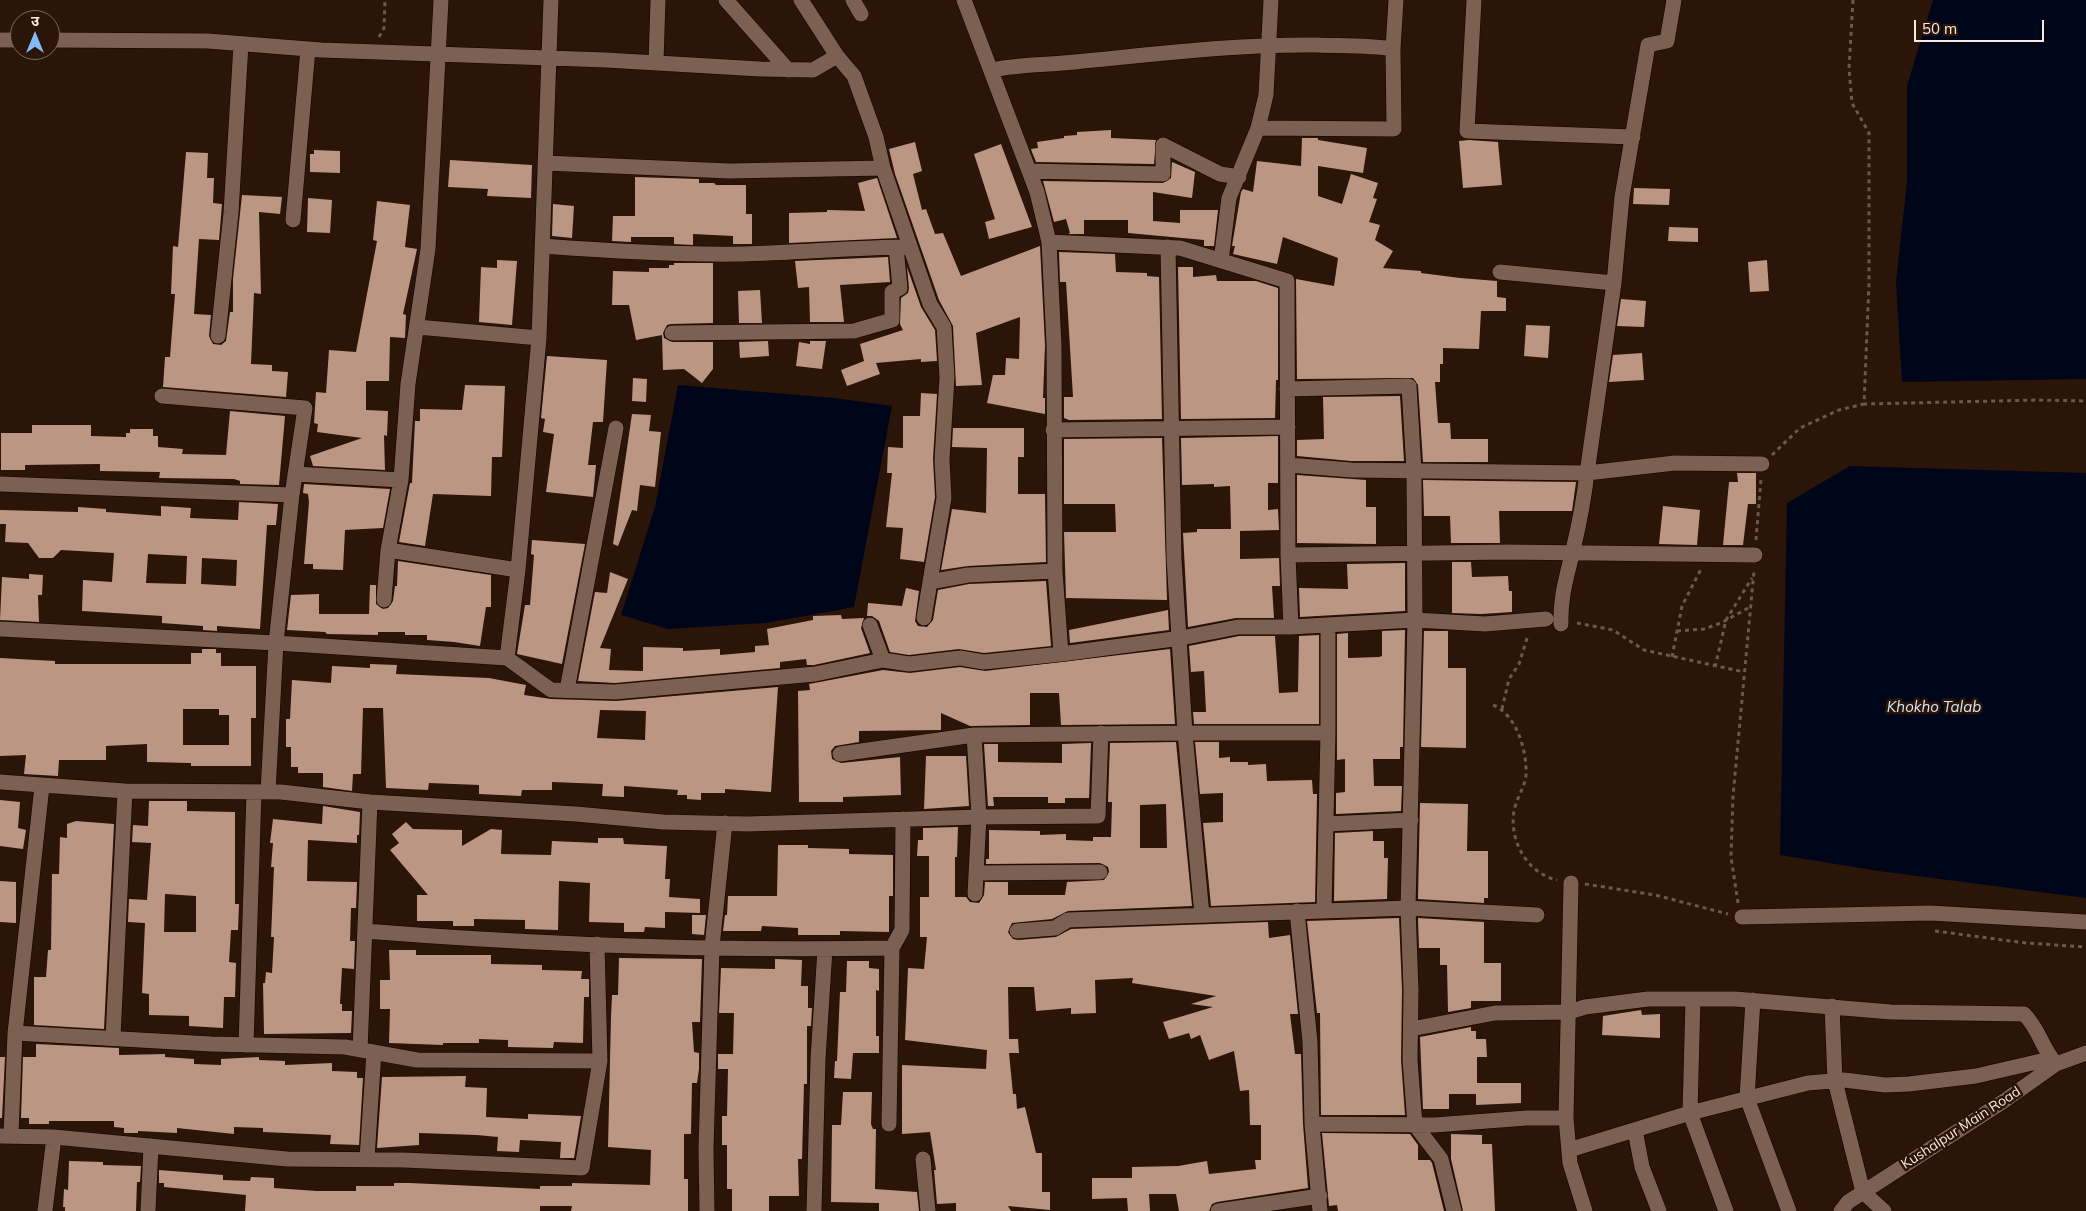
<!DOCTYPE html>
<html>
<head>
<meta charset="utf-8">
<style>
  body { margin:0 }
  #map { position:relative; width:2086px; height:1211px; overflow:hidden; background:#2b1408; font-family:Mulish,"Noto Sans Devanagari",sans-serif }
  canvas { display:block }
  .north { position:absolute; left:10px; top:10px; width:50px; height:50px; box-sizing:border-box; background:#2b1408; border:1px solid #7d695e; border-radius:50%; rotate:0deg; font-size:14px; font-weight:700; line-height:20px; text-align:center; color:#f9e9e0 }
  .north::after { content:''; display:block; margin:auto; width:18px; height:22px; background:#85bbfb; clip-path:polygon(50% 0,100% 100%,50% 72%,0 100%) }
  .scale { position:absolute; left:1914px; top:20px; width:130px; height:22px; box-sizing:border-box; border:2px solid #f9e9e0; border-top:0; padding-left:6px; font-size:15px; line-height:18px; white-space:nowrap; color:#f9e9e0; -webkit-text-stroke:4px #2b1408; paint-order:stroke }
</style>
</head>
<body>
<div id="map">
<canvas width="2086" height="1211"></canvas>
<div class="north">उ</div>
<div class="scale">50 m</div>
</div>
<script>
const c = document.querySelector('canvas').getContext('2d');
c.lineJoin = 'round';
function fillPath(path, color) {
  c.fillStyle = color;
  c.fill(path, 'evenodd');
}
function stroke(path, color, width, dash) {
  c.strokeStyle = color;
  c.lineWidth = width;
  c.lineCap = dash ? 'butt' : 'round';
  c.setLineDash(dash || []);
  c.stroke(path);
}
function label(font, color, halo, rows, align = 'center') {
  c.font = font + ' Mulish,sans-serif';
  c.lineWidth = 5;
  c.setLineDash([]);
  c.textBaseline = 'middle';
  c.strokeStyle = halo;
  c.fillStyle = color;
  for (const [text, x, y, turn = 0] of rows) {
    c.save();
    c.translate(x, y);
    c.rotate((+turn || 0) * Math.PI / 180);
    c.textAlign = isNaN(turn) ? turn : align;
    if (halo) c.strokeText(text, 0, 0);
    c.fillText(text, 0, 0);
    c.restore();
  }
}
const water = new Path2D(`
  M1933 0H2086V379L1902 382 1896 282 1907 181V86Z
  M678 385 834 398 892 406 854 607 766 623 668 629 621 615 655 507Z
  M1850 466 2086 473V898L1879 871 1780 855 1787 503Z`);
const building = new Path2D(`
  M1111 130V138L1156 140 1154 164 1036 162 1032 152 1031 149 1038 148 1037 142 1064 138V136L1077 135V132Z
  M1302 138H1318V140L1367 148 1363 173 1318 166V196L1342 204 1351 174 1378 183 1373 198 1377 199 1369 222 1380 225 1375 240 1393 251 1383 268 1421 271V273L1460 278 1497 281V297L1506 298V311H1481L1479 349 1443 348V364H1440V382H1435L1438 423H1450L1451 439H1488V462H1423L1418 385 1413 378 1297 379 1296 279 1334 286 1338 258 1283 237 1277 264 1233 254 1235 246H1232L1241 192 1243 189 1253 192 1257 161 1301 166Z
  M1469 140 1498 142 1502 185 1463 188 1459 141Z
  M915 142 922 171 913 174 922 210 926 209 935 234 943 233 961 276 1040 246 1045 345 1043 398H1045V414L987 403 993 375H1005L1006 358 1019 359 1020 317 976 333 982 385 956 386 953 326 939 300 895 174 889 149Z
  M1001 144 1032 227 989 239 985 222 995 219 974 154Z
  M314 150 340 151V173L310 172V154H314Z
  M186 152 208 153 207 178H214L213 203 222 204 219 240 199 239 194 314 211 315 209 336 213 344 221 345 226 341 230 312H233V279L242 195 282 197 280 214 259 212 261 294 254 293 251 364 272 365V371L288 372 286 397 163 387 165 357H170L175 294H171L173 246 178 247Z
  M450 160 532 165 531 198 487 196 488 189 448 187Z
  M1172 162 1195 172 1192 198 1153 192V221L1180 223V210H1218L1214 246H1204V240L1128 233V220H1084V234H1068L1070 233 1066 219 1054 222 1043 181 1163 183 1171 178Z
  M635 177 699 179V183H714L716 185H746V214H752V244H733V236L693 234V245L674 244V237H631V242L612 241 613 216H635Z
  M877 178 897 238 789 243V213L827 212V210L865 211 858 183Z
  M1634 188 1670 189 1669 205 1633 204Z
  M308 198 332 200 330 233 307 232Z
  M377 201 410 205 405 247 417 249 403 314 406 315 405 338 390 337 389 381H366V410L388 411 387 436 384 435 385 470 313 466 310 456 362 438 317 432 318 424 314 423 316 392 326 393 329 350 356 352 377 241 373 240Z
  M553 204 574 206 572 238 552 236Z
  M1669 227 1698 228V242L1668 241Z
  M1059 252 1115 254 1116 272 1147 273V276L1159 277 1162 419 1069 420 1064 418V397H1073L1066 282H1060Z
  M888 257 890 282 840 285 844 322H810L809 287 798 288 795 261Z
  M497 260 517 261 512 325 479 322 481 267 497 268Z
  M1767 260 1769 291 1750 292 1748 262Z
  M674 263H713V323L671 324 667 325 663 333 664 338 672 342H713V369L702 383 684 369 663 370 662 335 636 340 629 305H612L613 271 649 272V268H669V265H674Z
  M907 267 921 307 935 330 937 361 921 362V359L876 363 880 374 847 386 841 370 864 361 860 344 903 330 900 324 901 298 908 293 909 288Z
  M1178 267H1193V277L1216 275 1217 281H1256L1278 288V380H1276L1275 418 1181 419Z
  M760 290 762 323H739L738 291Z
  M1621 299 1646 301 1644 327 1617 326Z
  M1526 325 1550 326 1548 358 1524 356Z
  M768 341 769 356 740 358 739 342Z
  M810 341H826L822 369 796 366 799 342 810 344Z
  M1642 353 1644 380 1609 382 1613 355Z
  M547 356 607 360 603 422H593L588 465H596L593 497 546 492 554 434 543 432 545 419 541 418Z
  M633 378 647 379 646 402 632 401Z
  M465 385 505 386 502 457H492L491 496 433 494 425 546 399 542 410 483H412L415 421H420V409L462 410Z
  M921 393 937 394 933 459 935 497 924 562 900 559 903 528 886 527 892 473H887L888 447 903 448V416H920Z
  M1400 396 1404 461H1351L1297 456V440L1324 439 1323 397Z
  M230 411 285 416 279 485 240 484V481L234 479 159 478 160 472 100 471V464L25 465V470H1V433H32V425H91V436L126 437V433H130V429H153V436H158V447L183 449 182 454 226 455Z
  M632 414 651 415 649 431 661 432 655 487 640 485 637 511 632 510 618 546 613 544Z
  M953 428H1024V457H1018V494H1045L1046 562 968 566 941 570 952 509 986 513 987 448 952 447Z
  M1278 436V483H1268V510L1278 509 1279 530 1240 531V559L1279 558 1280 586H1272L1274 618H1236L1188 627 1183 533 1197 532V529H1231L1230 486 1214 487V484L1182 485 1181 438Z
  M1162 438 1167 600 1066 598 1064 532H1116L1115 504H1064V439Z
  M1737 473H1756V504H1748L1743 545H1723L1729 482H1738Z
  M1297 475 1366 480V507H1376V544L1297 543Z
  M1423 480 1488 481 1576 482 1572 511H1499L1500 543H1451L1450 516H1424Z
  M304 484 390 489 383 528 345 530 343 570 313 569V564H304L309 502 308 494 303 493Z
  M239 502 278 504 276 525H267L260 629 217 626V631L203 630V626L162 623V616L82 611 83 580 112 582 114 553 61 550 53 558H39L28 543 5 542 6 524H0V510L78 512V507L106 509V512L161 516V506L191 508 190 518 238 520ZM148 554 187 556 186 584 146 583ZM202 558 237 560 236 586 201 584Z
  M1663 506 1700 510 1697 545 1659 544Z
  M532 540 585 544 562 664 517 654 525 605H530L534 555 531 554Z
  M398 561 491 575V607H486L480 646 454 642 427 640V635H405V632H378V635L327 634 325 632 287 630 291 595 319 594V614H369L370 585H376V604L383 609 388 608 393 601 395 586H397Z
  M1452 562H1471L1472 577 1508 576 1509 591H1512V612L1481 614 1452 613Z
  M1405 563V611L1300 617 1299 588 1348 589 1347 564Z
  M610 572 628 579 600 648 611 649 609 670 643 671V647L683 648V651L720 649V655L755 652V646L769 645 767 629 813 620V616L841 615 842 619 864 618 861 628 870 653 814 665H807L806 659 780 662V668L615 683 578 681 595 592 607 593Z
  M29 574 43 575 42 595H38L39 622 0 620 2 577 29 579Z
  M1046 581 1051 646 984 653 959 649 909 655 890 652 879 621 872 616H867L868 603 902 606 906 588 919 591 915 621 918 626 927 627 933 620 938 590 969 584Z
  M1168 610 1169 630 1070 643 1069 630Z
  M1405 630 1403 747H1400V759H1373L1374 786H1402L1401 811 1336 814V793L1345 792V759L1337 760V634L1348 633V658L1379 657 1382 656V631Z
  M1424 631H1448V668H1466V748L1421 747Z
  M1319 635V724H1194L1193 712H1206L1204 671 1191 672 1189 646 1239 636H1275L1279 693 1298 692 1299 636Z
  M202 649H216V653H221V666H256V718H251V766H191V763L147 762V744L106 746V760H59L58 776 24 774 26 755 0 756V658L55 661V664H191V653H202ZM183 709H219V715H229V745H183Z
  M1170 649 1175 724 1061 725 1059 693H1030V725L970 726 941 713V730L859 731V742L835 746 831 751 832 759 841 763 900 757 901 795 843 797V802H799L798 691 810 690 809 684 883 670 910 673 960 667 985 671Z
  M370 664 397 665 396 674 489 678 526 685 524 695 551 699 616 701 778 687 771 792 725 789V793H701V800L687 799V795H677L678 790 624 786V797L602 796 603 784 552 782V790H522L521 796 479 794V785L429 783 428 790 386 788 383 708H363L361 774H353L352 791 323 787V773H298V767H291V747H286V719H290L292 680 331 683 332 666 370 668ZM600 710 646 711 645 740 597 738Z
  M1176 742 1192 906 1068 911 1052 919 1012 923 1008 932 1013 939 1018 940 1056 937 1071 929 1268 922 1269 938 1290 935 1298 1014H1290L1295 1054H1301L1303 1124 1308 1188 1217 1202 1212 1204 1209 1211H1179L1176 1194H1149L1150 1211H1128L1127 1198 1092 1199V1178H1132V1167L1178 1166 1207 1161 1209 1174 1256 1169 1255 1160H1261V1125H1250L1249 1090 1240 1091 1234 1051 1209 1060 1200 1035 1191 1039 1189 1033 1169 1039 1163 1022 1213 1007 1191 1004 1216 996 1132 983 1133 978 1095 980 1096 1013 1071 1014V1008L1036 1011 1034 987H1008L1009 1039H1018L1019 1053H1009L1013 1094H1016L1017 1109 1025 1107 1036 1153H1042V1192H1050V1210L1008 1206 1011 1211H956V1203L937 1204 934 1170H936L930 1132 902 1134V1065L986 1069 987 1050 905 1040 908 968 924 969 927 937H920V897H929V856H917L918 840H923V828L958 827 957 857H955V897H966L970 902 979 903 984 895 985 882H1008V895H1065L1067 882 1104 880 1109 872 1108 867 1100 863 986 864V859H989V830L1040 831V835L1066 834V840L1093 841V837H1111L1112 802H1108L1110 743ZM1166 804 1167 848H1140V805Z
  M1195 742H1219V758L1230 757V762H1248V765L1266 764 1267 781 1312 780 1313 794H1317L1315 902 1211 906 1203 823 1223 822V793L1200 794Z
  M1091 743 1089 798H1065V803H1048V797H993L994 806H988L984 744H998V762L1062 763V744Z
  M926 756H966L969 806 924 809Z
  M0 800 20 802 18 828 26 830 23 849 0 846Z
  M149 801H187V811L235 812V904H239L238 930H231L229 962 236 963 235 997H224L223 1028 189 1026V1016L149 1015V994L142 993 145 923 128 922 129 899 147 900 151 843 132 842 133 825 148 826ZM165 894 196 896V932H164Z
  M1420 803 1468 804 1467 851H1488V898H1484V903L1418 899Z
  M323 806 360 812 359 835H357V843L308 840 307 881 357 882 356 908H351L350 941H355L354 969 342 968 340 1004H342V1011H352L351 1033 264 1034 263 983H265L266 972 272 973 274 937H271L274 867H271L273 843H270L273 819 322 824Z
  M76 821 114 824 104 1029 34 1025V977H46L48 950H51L52 874H59L60 837 67 838V824Z
  M406 822 413 829 462 830V846L491 829 502 830 501 854 551 855 552 841 598 843V838H623L624 844 667 846 665 879H670L669 897 700 899V913L665 912V928L645 927 644 932H624V923L589 922 590 883 559 881 558 930 525 929V920L474 919V926H453V921H417V895H428L390 850 399 843 392 834Z
  M1373 831V841H1384V858H1388L1387 899 1334 901 1335 833Z
  M778 845H808V848L849 849V854L893 855V896H889V932L840 931V935H798V928L762 926 761 931H723L725 915H727L728 896H777Z
  M0 881 16 882V923L0 922Z
  M692 915H706L704 935 692 934Z
  M1399 918 1402 990 1401 1060 1405 1115H1321L1320 1013H1317L1307 921Z
  M1418 918 1484 922V963H1501V1001H1471V1008L1448 1012 1447 965H1440V948H1419Z
  M389 950H416V955H491V964L542 965V970L582 971 581 979H589V997H584L583 1043 554 1042 553 1048 508 1047V1040L479 1039V1043H443V1045L389 1043 390 1009H380V980H390Z
  M619 958 702 959 700 1022H692L694 1052 699 1053V1069L697 1083H692L691 1134H684V1179H688V1211H571L572 1206H540V1211H245L246 1195 164 1187V1183H159V1170L223 1175V1180L250 1181 251 1177 274 1178V1188L317 1191H356V1186H394V1183H410L540 1189V1186H572V1183L650 1185 651 1150 608 1147 611 1017 612 995H618Z
  M775 959 802 960 801 986H808V1008H812L811 1026H807V1084H804L802 1159H798L799 1196H769V1211H732V1189H727V1145H722V1116H727L728 1069H718V1054H733L734 1013H719L721 968 775 969Z
  M847 961H869V968L879 969V991L876 990V1036H879V1053H853L851 1079 834 1078 835 1061H837L840 992H846Z
  M1641 1010 1642 1015 1660 1014V1038L1602 1035 1603 1016Z
  M1471 1027V1031H1476V1039H1486L1487 1057H1477V1083H1521V1103L1476 1105V1094H1449V1109H1423L1420 1037Z
  M36 1044 119 1048V1055L165 1054V1057L194 1059V1064L221 1065V1059L259 1057V1060L285 1061V1065L332 1063V1071L357 1072V1078H363L359 1145 330 1144 331 1135 263 1132V1128L234 1127V1134L177 1128V1133L138 1131V1133H124V1128L114 1127V1121H49V1124H29V1118H21L23 1057H36Z
  M0 1057H5L2 1118H0Z
  M466 1076 465 1087 487 1088 486 1117 528 1119V1114L581 1116 574 1158H560L561 1142 520 1140 519 1152 497 1151 498 1137 477 1135 419 1133V1145L377 1148 382 1077Z
  M843 1092H872L871 1124 873 1129H876L875 1189 917 1192 919 1211H879V1203L831 1202 832 1125H841Z
  M1322 1133 1410 1134 1418 1145V1160H1430L1432 1163 1444 1211H1338L1337 1205 1329 1206Z
  M1451 1134 1482 1135V1144H1492L1495 1211H1463L1451 1159Z
  M69 1161 103 1162V1165L141 1166 140 1182H137L136 1211H65V1207H63L64 1189 68 1190Z`);
const path = new Path2D(`
  M1853 0 1849 68 1852 103 1869 133V283L1864 404 2037 400 2086 401
  M379 37 384 28 385 0
  M1772 455 1800 428 1839 410 1864 404
  M1756 540 1761 479
  M1577 623 1613 630 1644 650 1744 672
  M1677 631 1704 629 1721 623 1750 607
  M1672 657 1682 606 1701 569
  M1715 667 1726 620 1752 578
  M1493 705C1517 715 1527 751 1526 775 1525 787 1516 799 1514 811 1509 841 1527 873 1557 880
  M1502 709 1509 679 1519 664 1528 635
  M1585 884 1655 895 1728 914
  M1738 903 1731 857 1733 796 1754 571
  M1935 931 2026 943 2086 947`);
const minor = new Path2D(`
  M726 0 788 70
  M801 0 837 56 854 76 876 137 883 168 930 304 944 327 947 377 942 460 944 498 924 618
  M853 0 861 14
  M964 0 1037 192 1049 242 1054 345 1055 571 1061 654
  M1474 0 1467 131 1633 137
  M0 40H20
  M50 40 208 41 321 50 606 60 760 69 813 70 837 56
  M656 63 658 0
  M992 70C1020 64 1047 65 1075 62 1157 54 1234 44 1317 45 1343 46 1368 45 1393 49
  M1258 128 1394 129 1393 49 1396 0
  M545 163 729 171 883 168
  M1029 171 1163 174V145L1220 174 1239 177
  M293 220 308 49
  M1049 242 1180 248 1287 281 1288 555 1291 627
  M543 246C609 251 675 255 742 254 798 253 854 247 910 247
  M1221 261 1229 198 1258 128 1266 95 1271 0
  M1500 272 1614 283 1622 197 1648 45 1667 41 1674 0
  M417 327 539 338
  M672 333 854 331 892 320V292L900 288 896 247
  M218 336 231 213 241 44
  M1287 389 1409 386 1414 471 1415 620 1408 908 1411 990 1410 1060 1415 1125 1441 1159 1454 1211
  M162 396 305 408 292 495 276 643 268 792
  M1053 430 1288 427
  M1288 465 1351 470 1587 473 1614 283
  M295 474 401 480
  M0 484 292 495
  M388 550 518 570
  M1288 555 1508 552 1755 555
  M930 582 968 575 1055 571
  M384 600 388 550 401 480 408 384 428 249 441 0
  M1561 624C1560 597 1567 576 1573 550 1579 525 1584 499 1587 473L1675 463 1762 464
  M870 625 883 660
  M0 629 276 643 507 658 551 690 615 692 815 674 883 660 909 664 960 658 984 662 1061 654 1181 638 1238 627H1291L1415 620 1485 624 1546 619
  M507 658 518 570 539 338 551 0
  M567 690 616 428
  M974 735 979 817 975 894
  M840 754 974 735 1185 733 1174 559 1168 247
  M0 782 125 791 281 792 370 802 576 814 663 822 747 824 979 817 1098 816 1101 733
  M1327 824 1411 820
  M976 873 1100 872
  M1571 883 1566 1118 1570 1163 1585 1211
  M1324 910 1328 733V625
  M1297 911 1310 1042 1312 1124 1320 1211
  M1202 915 1185 733H1328
  M1742 917 1930 913 2086 922
  M365 931C540 945 717 951 892 948
  M1017 931 1055 928 1068 920 1408 908 1537 915
  M1693 999 1690 1113 1726 1211
  M1753 1000 1747 1098 1789 1211
  M1832 1006 1835 1081 1863 1192 1884 1211
  M1411 1029 1495 1013 1569 1012 1585 1007 1648 999H1735L1891 1012 2024 1014C2040 1030 2041 1047 2056 1064
  M15 1033 211 1044 345 1047 417 1060 600 1061
  M113 1037 125 791
  M246 1045 254 792
  M360 1050 370 802
  M889 1124 892 948 902 930 903 819
  M1312 1124 1434 1125 1527 1118H1566
  M1635 1130 1642 1167 1659 1211
  M0 1136 54 1137 287 1159 404 1160 582 1168 600 1061 597 944
  M11 1136 15 1033 42 786
  M1569 1150 1690 1113 1808 1083 1844 1080 1885 1085 1909 1084 1976 1076 2041 1061 2056 1064
  M367 1159 374 1052
  M923 1159 928 1211
  M45 1211 54 1137
  M148 1211 151 1146
  M707 1211 706 1149 712 947 725 823
  M814 1211 818 1059 825 949
  M1218 1211 1320 1196
  M1841 1211 1848 1202 2004 1101 2056 1064 2086 1053`);
const streetNames = [
  ["Kushalpur Main Road",1961,1128,-33]
];
const waterNames = [
  ["Khokho Talab",1934,707]
];
fillPath(water, '#00061a');
fillPath(building, '#bb9683');
stroke(minor, '#120200', 16);
stroke(path, '#6d584d', 3, [4, 4]);
stroke(minor, '#7c6052', 15);
label('14px', '#f9e9e0', '#2b1408', streetNames);
label('italic 15px', '#d4e5f9', '#2b1408', waterNames);
</script>
</body>
</html>
